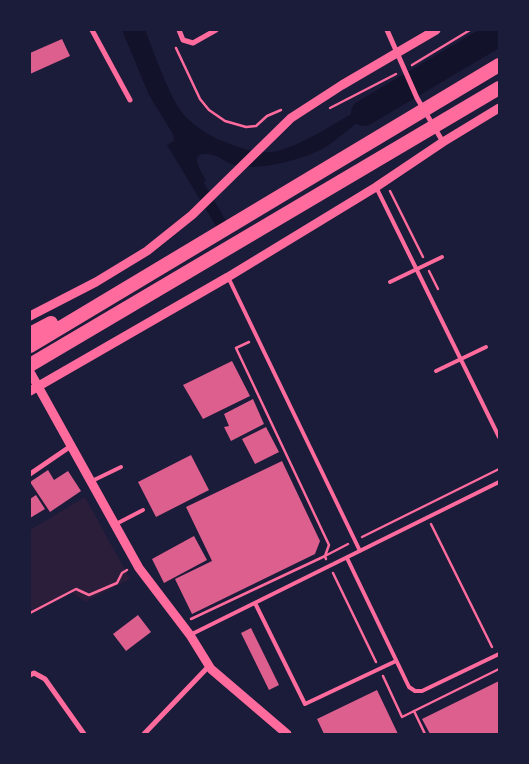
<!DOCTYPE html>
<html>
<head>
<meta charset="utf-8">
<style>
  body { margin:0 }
  #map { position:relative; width:529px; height:764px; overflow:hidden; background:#1b1b3a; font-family:Overpass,sans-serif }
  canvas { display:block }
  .frame { position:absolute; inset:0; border:31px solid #1b1b3a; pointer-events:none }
</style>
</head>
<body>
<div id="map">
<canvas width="529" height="764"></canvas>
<div class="frame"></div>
</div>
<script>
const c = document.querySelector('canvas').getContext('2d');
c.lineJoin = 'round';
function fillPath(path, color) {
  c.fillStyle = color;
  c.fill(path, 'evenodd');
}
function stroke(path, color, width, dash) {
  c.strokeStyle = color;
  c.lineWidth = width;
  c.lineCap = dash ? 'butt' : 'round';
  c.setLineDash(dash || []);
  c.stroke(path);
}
const green = new Path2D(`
  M85 497 130 579 85 602 71 592 30 615V530Z`);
const water = new Path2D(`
  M122 30H145C154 52 170 100 185 116 198 130 215 139 233 145 248 151 266 155 281 150 310 141 336 122 362 108L372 105 392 93 396 98C386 104 376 109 366 116 350 127 337 141 320 150 306 157 287 162 272 165 260 167 246 168 234 165 227 163 221 157 213 155 188 149 198 168 206 180L204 183 230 228 221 234 167 145 174 141 173 134 149 95Z`);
const river = new Path2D(`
  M364 113 499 33`);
const building = new Path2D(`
  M62 39 70 56 30 74V53Z
  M232 361 250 396 203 419 183 385Z
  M253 399 264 424 231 441 224 427 229 426 224 414Z
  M266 427 279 452 255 464 242 439Z
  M191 455 209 490 156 517 138 482Z
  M282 461 320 541 315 554 192 614 175 579 212 561 186 507Z
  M48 470 54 480 68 471 81 491 50 512 30 482Z
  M36 495 45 509 30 518V499Z
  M194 536 207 560 164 583 152 559Z
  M138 615 151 632 126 651 113 634Z
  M251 628 279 685 269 690 241 633Z
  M499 681V734H430L422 719Z
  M377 690 398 734H324L317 719Z`);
const path = new Path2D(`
  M176 48 200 99 209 110 225 121 246 127 256 126 267 116 281 110
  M412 65 470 30
  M330 108 396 74
  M390 191 423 257
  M429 271 438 289
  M431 524 492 647
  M362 537 499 469
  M326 559 325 556 348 544
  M333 573 376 662
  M30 613 76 589 89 595 117 583 122 573 127 570
  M191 619 325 556 329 545 236 348 249 342
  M383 676 402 717 499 669
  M414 711 425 734`);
const service = new Path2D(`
  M376 187 499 437
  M228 277 360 551
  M390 282 442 257
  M436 371 486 347
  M92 481 121 467
  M116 524 143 510
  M347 558 409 687 415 691H422L499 654
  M255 603 305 704 396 661
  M190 635 499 482`);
const minor = new Path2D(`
  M92 30 130 100
  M179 30 183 40 193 43 216 30
  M387 30 417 98 443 142
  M30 474 71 446
  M30 675 34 673 45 679 84 734
  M144 734 209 666`);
const tertiary = new Path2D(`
  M30 316 96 282 147 251 192 215 291 118 342 85 436 30
  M30 372 139 568 190 635 211 669 287 734
  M30 391 228 277 376 187 443 142 499 108`);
const motorway = new Path2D(`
  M30 334 51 323
  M30 346 499 65
  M30 365 499 88`);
fillPath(green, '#2a1e3b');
fillPath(water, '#12122b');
stroke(river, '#12122b', 26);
fillPath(building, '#dd5f8e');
stroke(path, '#ff6b9d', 2.5);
stroke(service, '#ff6b9d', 4);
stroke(minor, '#ff6b9d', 5);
stroke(tertiary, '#ff6b9d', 9);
stroke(motorway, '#ff6b9d', 14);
</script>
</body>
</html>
